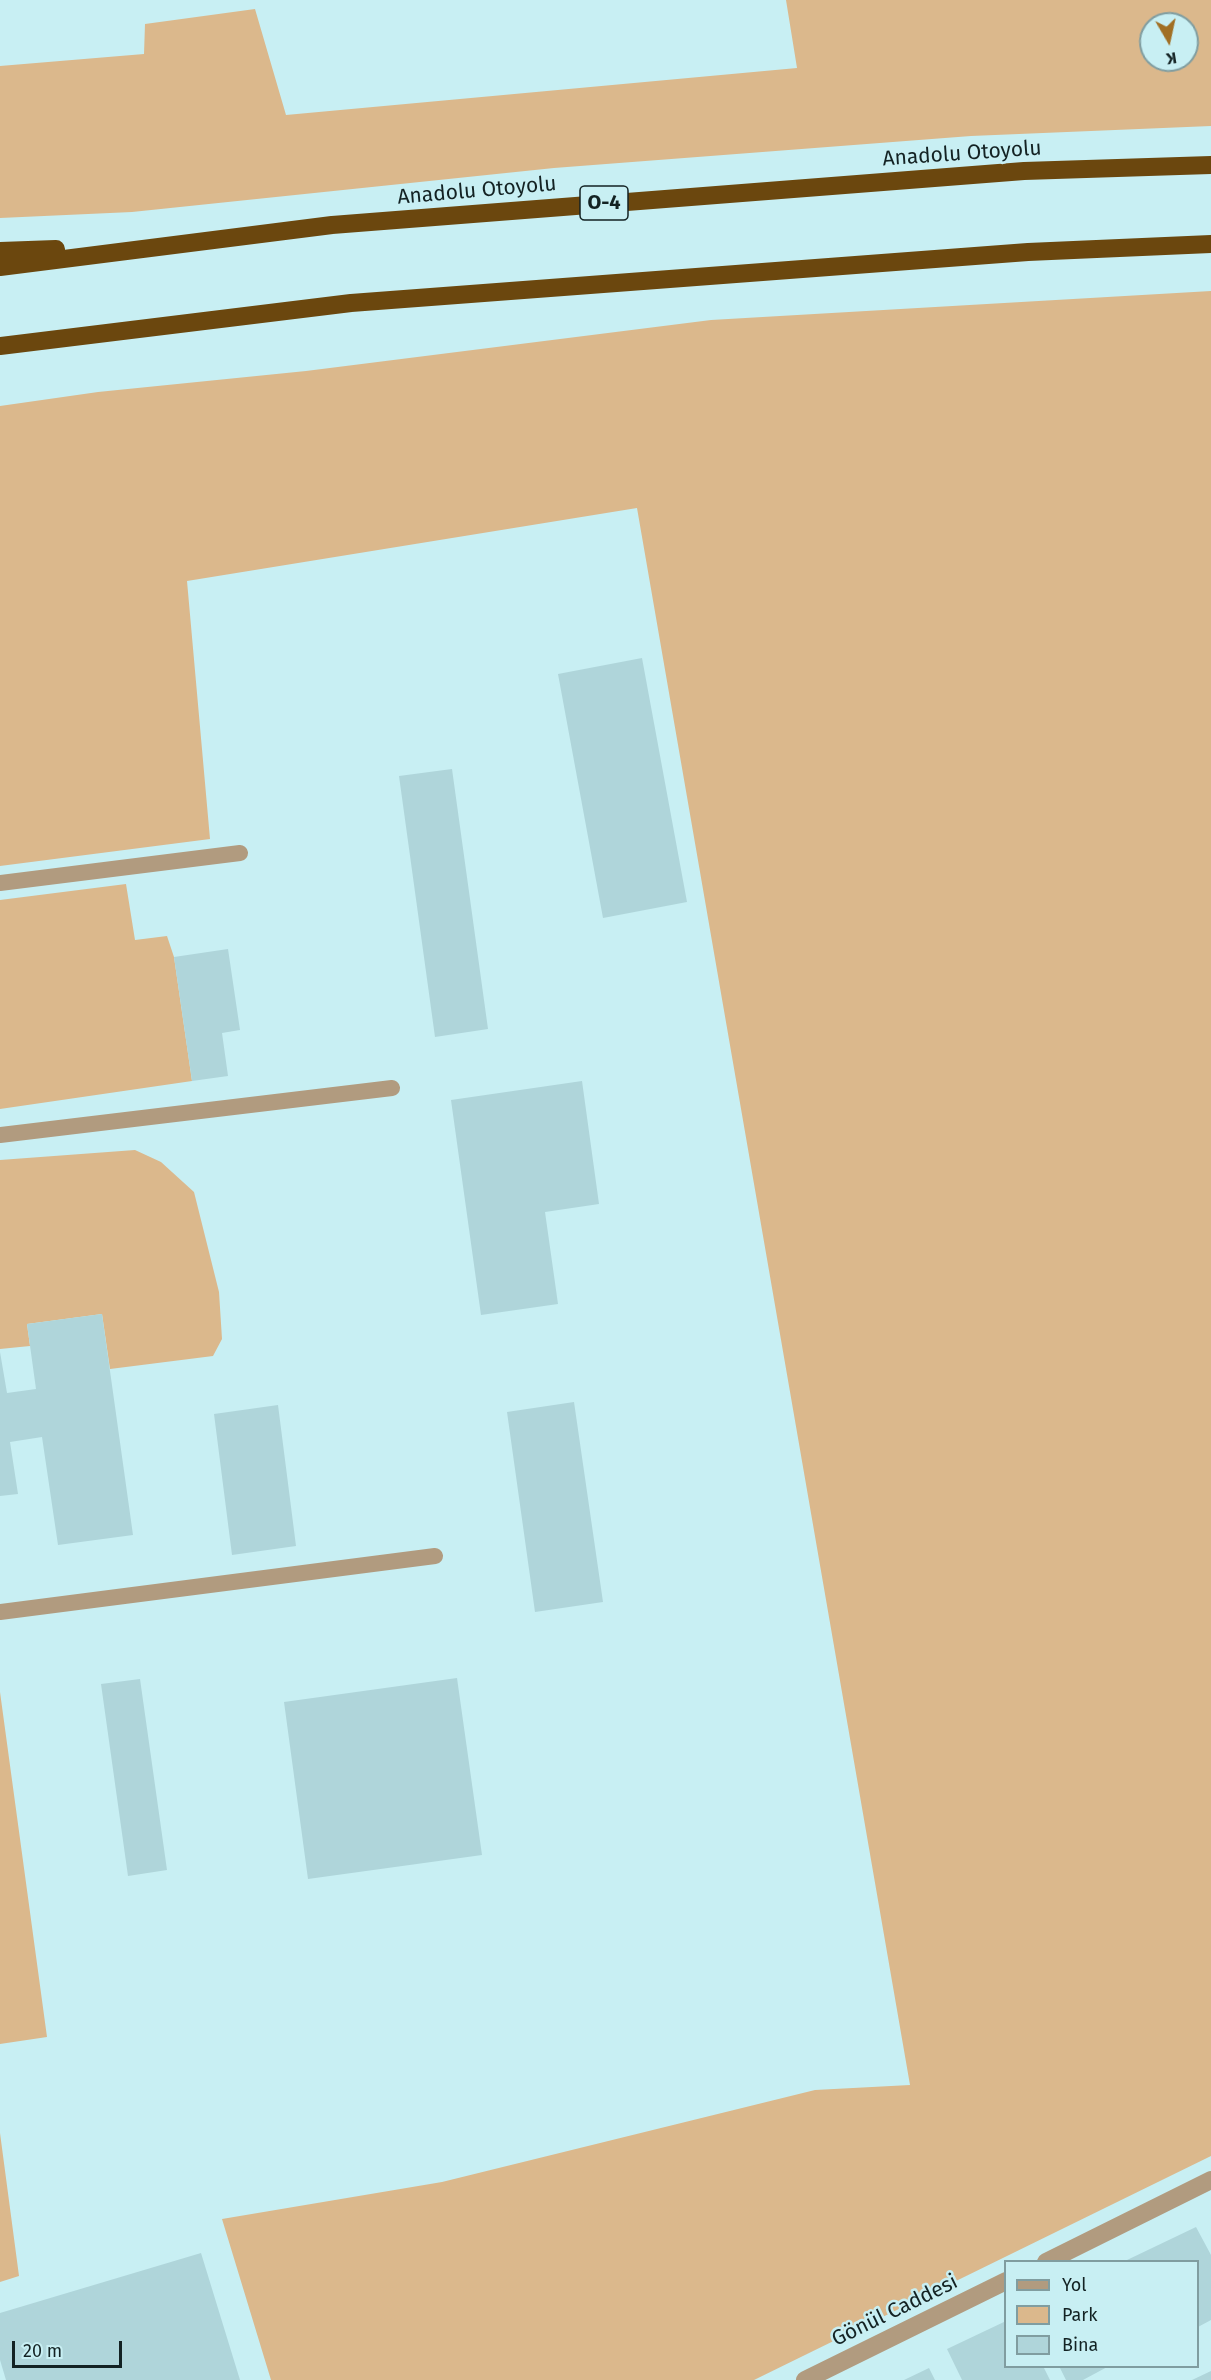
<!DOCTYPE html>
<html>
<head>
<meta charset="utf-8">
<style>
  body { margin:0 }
  #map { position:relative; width:1211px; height:2380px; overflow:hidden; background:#c8eff3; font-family:"Fira Sans",sans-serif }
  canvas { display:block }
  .legend { position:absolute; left:1004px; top:2260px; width:195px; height:108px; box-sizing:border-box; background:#c8eff3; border:2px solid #809da0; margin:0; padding:8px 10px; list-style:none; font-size:18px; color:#132223 }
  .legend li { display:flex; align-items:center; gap:12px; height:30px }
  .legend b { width:30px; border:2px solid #809da0 }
  .north { position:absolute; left:1139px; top:12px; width:60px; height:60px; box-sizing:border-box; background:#c8eff3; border:2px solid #809da0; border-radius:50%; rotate:171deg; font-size:16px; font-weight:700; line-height:24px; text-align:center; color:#132223 }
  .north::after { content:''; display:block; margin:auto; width:21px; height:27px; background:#a16f24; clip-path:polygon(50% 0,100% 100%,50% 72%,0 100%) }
  .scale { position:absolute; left:12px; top:2341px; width:110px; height:27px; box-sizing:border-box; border:3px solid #132223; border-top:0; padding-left:8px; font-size:18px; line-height:21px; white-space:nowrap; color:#132223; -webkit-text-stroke:4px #c8eff3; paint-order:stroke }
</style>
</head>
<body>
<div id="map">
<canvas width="1211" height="2380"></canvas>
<ul class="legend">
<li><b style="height:8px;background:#b19b7f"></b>Yol</li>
<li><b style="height:16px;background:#dbb88c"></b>Park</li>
<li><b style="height:16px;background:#afd5da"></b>Bina</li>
</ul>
<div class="north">K</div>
<div class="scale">20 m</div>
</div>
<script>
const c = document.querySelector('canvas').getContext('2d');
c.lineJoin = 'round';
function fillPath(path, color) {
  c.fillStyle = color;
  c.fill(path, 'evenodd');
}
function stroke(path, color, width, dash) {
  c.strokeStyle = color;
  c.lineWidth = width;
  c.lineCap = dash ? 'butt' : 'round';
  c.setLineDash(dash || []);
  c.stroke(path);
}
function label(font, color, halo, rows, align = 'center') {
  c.font = font + ' "Fira Sans",sans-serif';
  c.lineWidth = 5;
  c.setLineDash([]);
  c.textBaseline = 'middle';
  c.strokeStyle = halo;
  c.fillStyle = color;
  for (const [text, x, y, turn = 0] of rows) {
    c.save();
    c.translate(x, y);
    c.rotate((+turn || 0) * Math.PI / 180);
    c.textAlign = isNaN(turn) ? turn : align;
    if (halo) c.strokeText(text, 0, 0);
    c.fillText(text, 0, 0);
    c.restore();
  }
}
const green = new Path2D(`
  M786 0H1211V126L971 136 554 168 132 212 0 218V66L144 54 145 24 255 9 286 115 797 68ZM1151 24H1187V60H1151Z
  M1211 291V2156L754 2380H271L222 2219 442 2182 815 2090 910 2085 637 508 187 581 210 839 0 866V406L98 392 306 371 711 320Z
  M126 884 135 940 167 936 174 957 192 1081 0 1109V900Z
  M135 1150 161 1162 194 1192 219 1292 222 1339 213 1356 110 1369 102 1314 27 1324 30 1346 0 1349V1160Z
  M0 1692 47 2037 0 2044Z
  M0 2133 19 2276 0 2282Z`);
const building = new Path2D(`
  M642 658 687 902 603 918 558 674Z
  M452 769 488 1029 435 1037 399 776Z
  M228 949 240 1030 222 1033 228 1076 192 1081 174 957Z
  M582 1081 599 1204 545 1212 558 1304 481 1315 451 1100Z
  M102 1314 133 1535 58 1545 42 1437 10 1442 18 1494 0 1496V1352L7 1393 36 1389 27 1324Z
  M574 1402 603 1602 535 1612 507 1412Z
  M278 1405 296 1546 232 1555 214 1414Z
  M457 1678 482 1855 308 1879 284 1702Z
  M140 1679 167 1870 128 1876 101 1684Z
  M1196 2227 1211 2255V2320L1198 2327V2262H1127V2260Z
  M201 2253 240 2380H6L0 2360V2313Z
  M1006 2321V2366H1043L1050 2380H962L947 2349Z
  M1059 2366H1109L1083 2380H1066Z
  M929 2368 935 2380H904Z
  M1211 2371V2380H1192Z`);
const lane = new Path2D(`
  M0 883 240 853
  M0 1135 392 1088
  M0 1612 435 1556`);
const street = new Path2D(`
  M1046 2262 1211 2180
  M805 2380 1006 2281`);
const highway = new Path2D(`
  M0 251 56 249
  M0 267 332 225 1024 171 1211 165
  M0 346 351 303 1028 252 1211 244`);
const shields = [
  [604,203,48]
];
const shieldNames = [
  ["O-4",604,203]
];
const streetNames = [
  ["Anadolu Otoyolu",962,154,-4],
  ["Anadolu Otoyolu",477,191,-5],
  ["Gönül Caddesi",895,2311,-26]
];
fillPath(green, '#dbb88c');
fillPath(building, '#afd5da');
stroke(lane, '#b19b7f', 16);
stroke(street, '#b19b7f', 18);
stroke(highway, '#6b470e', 18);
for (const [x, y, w] of shields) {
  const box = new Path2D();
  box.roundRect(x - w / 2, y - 17, w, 34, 4.5);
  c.fillStyle = '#c8eff3';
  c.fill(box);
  stroke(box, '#132223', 1.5);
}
label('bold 20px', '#132223', null, shieldNames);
label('21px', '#132223', '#c8eff3', streetNames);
</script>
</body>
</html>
